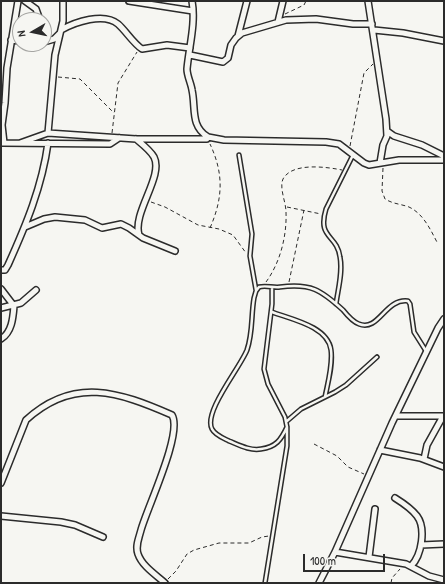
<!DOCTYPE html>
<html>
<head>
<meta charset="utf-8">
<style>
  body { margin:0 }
  #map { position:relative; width:445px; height:584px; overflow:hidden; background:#f6f6f2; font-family:"Patrick Hand",sans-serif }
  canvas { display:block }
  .frame { position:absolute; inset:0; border:2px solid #2b2b2b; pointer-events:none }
  .north { position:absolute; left:12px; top:12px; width:40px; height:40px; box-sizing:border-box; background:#f6f6f2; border:1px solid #a5a5a2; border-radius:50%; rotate:261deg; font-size:11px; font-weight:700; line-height:16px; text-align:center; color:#2b2b2b }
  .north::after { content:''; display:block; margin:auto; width:14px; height:18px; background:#2b2b2b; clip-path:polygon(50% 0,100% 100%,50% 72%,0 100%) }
  .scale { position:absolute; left:303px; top:554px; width:82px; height:18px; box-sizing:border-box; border:2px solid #2b2b2b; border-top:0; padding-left:5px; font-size:12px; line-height:14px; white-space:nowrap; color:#2b2b2b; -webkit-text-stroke:3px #f6f6f2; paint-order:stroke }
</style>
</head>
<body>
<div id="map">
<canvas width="445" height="584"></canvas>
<div class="frame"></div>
<div class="north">N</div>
<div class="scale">100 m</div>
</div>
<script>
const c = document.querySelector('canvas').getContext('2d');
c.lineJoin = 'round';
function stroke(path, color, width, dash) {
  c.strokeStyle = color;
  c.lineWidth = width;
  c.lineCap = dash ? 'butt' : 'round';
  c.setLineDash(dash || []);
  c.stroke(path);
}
const path = new Path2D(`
  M285 14 304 5 306 1
  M58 77 80 79 114 113
  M112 133 118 83 137 52
  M350 146 364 73 373 64
  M383 168 382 191 385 199C393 204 401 204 409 207 424 214 431 231 438 244
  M151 202 165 207 198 225 219 229 233 235 246 253
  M287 207 321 214
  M210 228C223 198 224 174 210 144
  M266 282C280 263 287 236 286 212 286 202 279 188 283 179 292 162 327 167 342 170
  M289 282 304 210
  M314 444 337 456 348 467 364 474
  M168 579 176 571 187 554 194 550 219 543H249L262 537 269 536
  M391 583 392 578 400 569`);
const service = new Path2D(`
  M239 155 252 234 250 256 256 290
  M336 304C338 289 343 272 340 257 337 234 317 239 326 209L353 155
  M272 312C290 319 328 326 331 350 333 365 328 382 325 397
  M287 421 301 409 335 392 346 385 377 357
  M287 427C281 440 276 447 261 449 250 451 239 445 229 441 223 438 215 435 212 429 203 412 240 368 247 350 253 333 251 315 254 298L256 291 259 287C266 285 273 288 280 287 311 283 321 290 343 310 347 315 353 322 359 324 379 332 385 298 408 301L410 304 414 332 426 351
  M265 583 287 446V427L285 417 268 384 264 369 272 304V287`);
const minor = new Path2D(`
  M25 1 36 9 40 20
  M129 1 193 11
  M192 1C196 23 189 47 187 69 187 76 191 83 192 90 196 108 190 126 208 137
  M368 1 386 119 387 136 383 145 380 163
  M278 22 283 1
  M61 30C75 22 104 12 118 24 126 31 133 43 142 49L167 45 190 48
  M374 30 403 33 444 41
  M238 36 247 1
  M11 40 20 41
  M44 42 54 39 60 33
  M190 55 223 62 228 58 231 45 236 38 242 33 286 20 316 19 353 24H372
  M387 131 394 136 422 145 444 156
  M48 133 55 55 63 21V1
  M136 139C142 144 150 150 154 157 164 176 132 213 139 235
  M2 143 110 144 119 138
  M4 143 2 125 5 103 7 68 18 1
  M20 143 48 133 136 139H207L208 137 224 140 326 142 339 144 364 163 369 165 399 160H444
  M25 227 44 219 55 217 85 220 102 228 121 224 129 228 143 238 175 251
  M1 270H5L8 265C26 225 42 187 48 143
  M1 289 14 306C13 318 12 332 1 339
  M1 308 21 303 36 290
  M396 416H444
  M380 450 420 458 444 467
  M424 459 427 445 442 418
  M1 483 26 420C74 376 119 392 172 415 183 433 147 508 141 530 139 538 135 546 138 554 142 566 156 575 165 583
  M395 498C403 503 411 508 417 516 426 528 422 555 411 566
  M1 516 61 522 75 525 103 537
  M421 545 444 544
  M335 552 406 564 429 576 444 580
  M369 557 375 509
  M319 583 335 552 392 423 438 328 444 319`);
stroke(service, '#2b2b2b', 5.5);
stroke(minor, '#2b2b2b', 8);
stroke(path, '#2b2b2b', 1, [4, 3]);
stroke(service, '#f6f6f2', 2.5);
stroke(minor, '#f6f6f2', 5);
</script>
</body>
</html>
